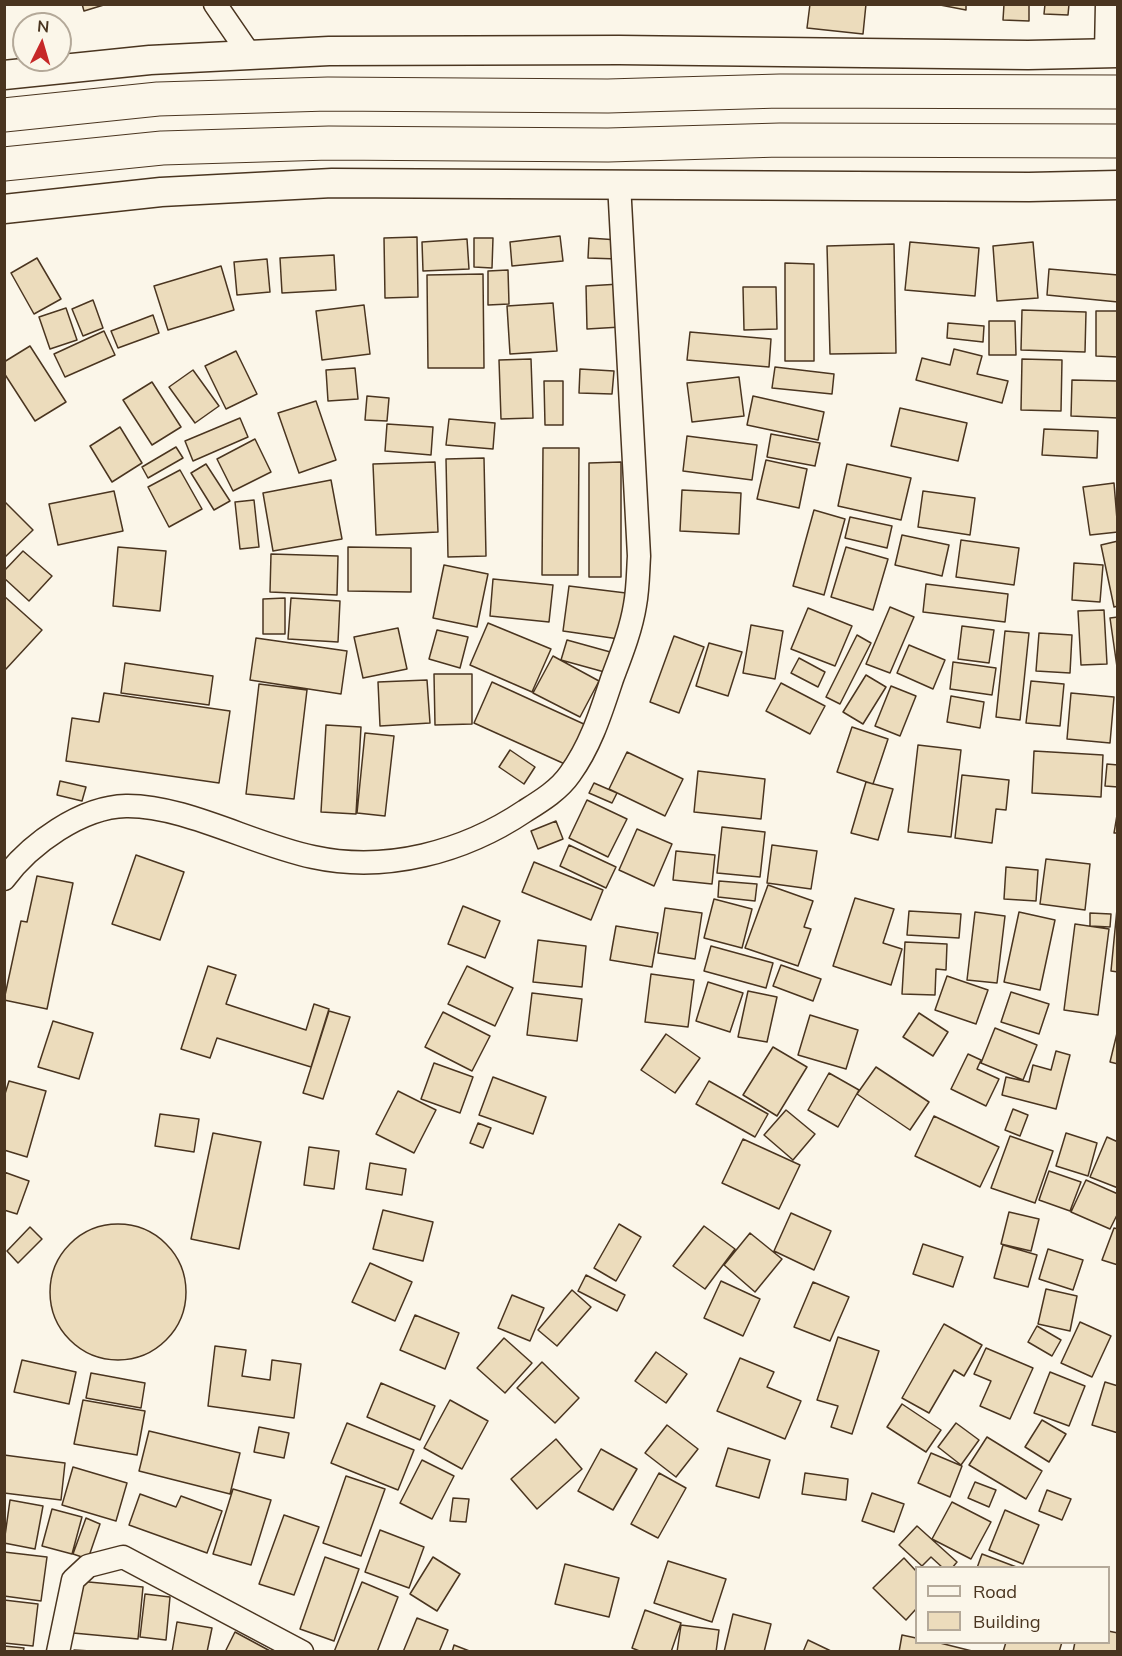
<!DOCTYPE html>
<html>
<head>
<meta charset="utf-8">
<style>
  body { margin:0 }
  #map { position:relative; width:1122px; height:1656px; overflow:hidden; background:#fbf6e9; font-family:Mulish,sans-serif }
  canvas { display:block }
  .frame { position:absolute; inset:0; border:6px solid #4a3520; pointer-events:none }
  .legend { position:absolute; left:915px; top:1566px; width:195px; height:78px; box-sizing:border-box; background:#fbf6e9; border:2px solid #b4a999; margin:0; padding:8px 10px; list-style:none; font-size:18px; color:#4a3520 }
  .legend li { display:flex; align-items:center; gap:12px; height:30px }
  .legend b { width:30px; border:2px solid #b4a999 }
  .north { position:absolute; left:12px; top:12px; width:60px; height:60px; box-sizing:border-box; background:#fbf6e9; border:2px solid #b4a999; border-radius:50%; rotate:5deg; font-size:16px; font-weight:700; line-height:24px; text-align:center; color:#4a3520 }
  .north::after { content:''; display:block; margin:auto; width:21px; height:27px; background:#c62828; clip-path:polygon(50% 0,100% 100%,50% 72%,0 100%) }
</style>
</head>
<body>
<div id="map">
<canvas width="1122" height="1656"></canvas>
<div class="frame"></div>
<ul class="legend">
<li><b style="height:8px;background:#fbf6e9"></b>Road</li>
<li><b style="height:16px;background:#ecdcbc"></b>Building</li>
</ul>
<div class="north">N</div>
</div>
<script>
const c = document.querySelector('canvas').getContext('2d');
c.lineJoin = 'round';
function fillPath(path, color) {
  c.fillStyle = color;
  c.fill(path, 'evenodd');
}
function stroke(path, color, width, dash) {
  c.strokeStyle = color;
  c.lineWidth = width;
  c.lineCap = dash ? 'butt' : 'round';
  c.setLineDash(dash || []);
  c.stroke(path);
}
const building = new Path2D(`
  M82 4H107L84 11Z
  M810 4H866L863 34 807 28Z
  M935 4H966V10Z
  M1004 4H1029V21L1003 20Z
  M1045 4H1069L1068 15 1044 14Z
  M560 236 563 261 512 266 510 242Z
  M417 237 418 297 385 298 384 238Z
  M474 238H493L492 268 474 267Z
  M589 238 618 240V259L588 258Z
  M467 239 469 269 423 271 422 242Z
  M910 242 979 248 975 296 905 290Z
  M1033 242 1038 298 997 301 993 246Z
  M894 244 896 353 830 354 827 246Z
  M334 255 336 290 282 293 280 258Z
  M37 258 61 299 34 314 11 273Z
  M267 259 270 292 237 295 234 262Z
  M785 263 814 264V361H785Z
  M221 266 234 310 168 330 154 286Z
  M1049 269 1118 275V302L1047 295Z
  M508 270 509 304 488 305V271Z
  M483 274 484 368H428L427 275Z
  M620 284 621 327 587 329 586 286Z
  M743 287H776L777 329 744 330Z
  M93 300 103 328 83 336 72 309Z
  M553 303 557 351 510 354 507 306Z
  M364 305 370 354 322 360 316 311Z
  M66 308 77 340 50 349 39 317Z
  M1022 310 1086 312 1085 352 1021 350Z
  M1096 311H1118V357L1096 356Z
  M153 315 159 333 118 348 111 331Z
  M989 321H1015L1016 355H989Z
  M948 323 984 326 983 342 947 338Z
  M104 331 115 355 65 377 54 354Z
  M690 332 771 339 769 367 687 360Z
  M30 346 66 402 35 421 4 373V362Z
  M954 349 982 356 977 374 1008 381 1002 403 916 380 922 358 950 365Z
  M236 351 257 394 226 409 205 366Z
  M531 359 533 418 501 419 499 360Z
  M1022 359 1062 360 1061 411 1021 410Z
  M775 367 834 374 832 394 772 388Z
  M355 368 358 399 328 401 326 370Z
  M580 369 614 371 612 394 579 393Z
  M193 370 219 406 195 423 169 387Z
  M739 377 744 416 692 422 687 383Z
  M1072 380 1118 381V418L1071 416Z
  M544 381H563V425H545Z
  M152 382 181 427 152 445 123 400Z
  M367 396 389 398 387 421 365 420Z
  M753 396 824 412 818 440 747 425Z
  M316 401 336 460 299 473 278 413Z
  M900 408 967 423 958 461 891 446Z
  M240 418 248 437 193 461 185 441Z
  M449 419 495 423 493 449 446 445Z
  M387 424 433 427 431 455 385 451Z
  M120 427 142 463 112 482 90 446Z
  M1044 429 1098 431 1097 458 1042 455Z
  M771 434 820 443 815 466 767 457Z
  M687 436 757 445 752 480 683 471Z
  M255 439 271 472 233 491 217 459Z
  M176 447 183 458 148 478 142 467Z
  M543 448H579L578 575H542Z
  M484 458 486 556 448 557 446 459Z
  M766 460 807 469 799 508 757 499Z
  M435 462 438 532 376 535 373 464Z
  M621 462V577H589V463Z
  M206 464 230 501 214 510 191 473Z
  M847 464 911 478 901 520 838 506Z
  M180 470 202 509 169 527 148 487Z
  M331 480 342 539 273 551 263 493Z
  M1114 483 1118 532 1090 535 1083 487Z
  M682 490 741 493 739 534 680 531Z
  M114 491 123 531 58 545 49 504Z
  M923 491 975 498 970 535 918 527Z
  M254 500 259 547 240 549 235 502Z
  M4 501 33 530 4 558Z
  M814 510 845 519 824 595 793 586Z
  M850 517 892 526 887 548 845 538Z
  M902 535 949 545 942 576 895 565Z
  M961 540 1019 548 1014 585 956 577Z
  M1118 541V606L1114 607 1101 545Z
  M118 547 166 551 160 611 113 606Z
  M348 547 411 548V592L348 591Z
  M846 547 888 559 873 610 831 597Z
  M23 551 52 576 29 601 4 578V571Z
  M271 554 338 556 337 595 270 592Z
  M1074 563 1103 565 1100 602 1072 600Z
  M444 565 488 574 477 627 433 618Z
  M493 579 553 585 549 622 490 616Z
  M926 584 1008 594 1005 622 923 612Z
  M569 586 626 593 619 639 563 631Z
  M4 596 42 630 6 669 4 668Z
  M285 598V634H263V599Z
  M291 598 340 601 338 642 288 639Z
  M890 607 914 617 890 673 866 664Z
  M808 608 852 626 835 666 791 649Z
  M1104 610 1107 664 1081 665 1078 611Z
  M1118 617V667H1117L1110 618Z
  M488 623 551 649 532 692 470 665Z
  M751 625 783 631 775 679 743 673Z
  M962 626 994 630 989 663 958 659Z
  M398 628 407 669 363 678 354 637Z
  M437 630 468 637 460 668 429 659Z
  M1005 631 1029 633 1020 720 996 717Z
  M1039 633 1072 635 1070 673 1036 671Z
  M857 635 871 643 840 704 826 697Z
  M674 636 704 647 679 713 650 702Z
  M256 638 347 651 341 694 250 680Z
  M567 640 614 653 608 673 561 660Z
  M709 643 742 652 728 696 696 686Z
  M909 645 945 660 933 689 897 673Z
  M553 656 599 681 580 717 533 693Z
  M799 658 825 672 818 687 791 673Z
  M953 662 996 668 992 695 950 689Z
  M125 663 213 676 209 705 121 693Z
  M434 674H472V724L435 725Z
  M866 675 886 687 863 724 843 712Z
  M427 680 430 723 380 726 378 682Z
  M1031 681 1064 684 1060 726 1026 723Z
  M492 682 586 725 567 765 474 723Z
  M781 683 825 706 810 734 766 711Z
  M259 684 307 690 294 799 246 794Z
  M891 686 916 696 900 736 875 726Z
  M104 693 230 711 219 783 66 761 72 718 99 722Z
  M1071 693 1114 697 1110 743 1067 739Z
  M951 696 984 702 980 728 947 722Z
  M326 725 361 727 356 814 321 812Z
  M852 727 888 739 873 784 837 772Z
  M365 733 394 736 385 816 357 813Z
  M918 745 961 750 951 837 908 832Z
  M510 750 535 767 524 784 499 767Z
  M1034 751 1103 755 1101 797 1032 793Z
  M627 752 683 779 665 816 609 789Z
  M1107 764 1118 765V787L1105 786Z
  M698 771 765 779 761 819 694 812Z
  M962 775 1009 780 1006 810 996 809 992 843 955 838Z
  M60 781 86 787 82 801 57 795Z
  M866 782 893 789 878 840 851 833Z
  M594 783 617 793 612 803 589 793Z
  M587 800 627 819 608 857 569 838Z
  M1118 809V833H1114Z
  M556 821 563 839 538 849 531 831Z
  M722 827 765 832 760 877 717 873Z
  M637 829 672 844 654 886 619 870Z
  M569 845 616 867 606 888 560 866Z
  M772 845 817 851 811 889 767 883Z
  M676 851 715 855 712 884 673 880Z
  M136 855 184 872 160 940 112 924Z
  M1046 859 1090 864 1085 910 1040 904Z
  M534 862 603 890 591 920 522 892Z
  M1006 867 1038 870 1036 901 1004 899Z
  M37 876 73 883 47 1009 4 1000 21 921 27 922Z
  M719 881 757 884 755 901 718 897Z
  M768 885 813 901 804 927 811 929 798 966 745 948Z
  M855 898 894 909 883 943 902 949 891 985 833 966Z
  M714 899 752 909 742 948 704 938Z
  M463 906 500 921 485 958 448 944Z
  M665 908 702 913 695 959 658 953Z
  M1117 909H1118V972L1111 971Z
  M909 911 961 914 959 938 907 935Z
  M975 912 1005 916 997 983 967 980Z
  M1019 912 1055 920 1040 990 1004 982Z
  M1090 913 1111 914 1110 927 1090 926Z
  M1075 924 1109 929 1098 1015 1064 1010Z
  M616 926 658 933 652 967 610 960Z
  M538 940 586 946 582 987 533 982Z
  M905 942 947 944 946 970 936 969 935 995 902 994Z
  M711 946 773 963 766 988 704 971Z
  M781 965 821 979 813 1001 773 986Z
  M208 966 236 975 226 1004 306 1030 314 1004 329 1009 311 1067 217 1038 210 1058 181 1049Z
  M467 966 513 988 495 1026 448 1004Z
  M651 974 694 980 688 1027 645 1022Z
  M947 976 988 990 976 1024 935 1010Z
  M708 982 743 993 730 1032 696 1021Z
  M748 991 777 997 767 1042 738 1037Z
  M1011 992 1049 1004 1039 1034 1001 1022Z
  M532 993 582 999 577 1041 527 1035Z
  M329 1011 350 1017 323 1099 303 1093Z
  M443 1012 490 1036 472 1071 425 1047Z
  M919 1013 948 1032 933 1056 903 1037Z
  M810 1015 858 1030 846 1069 798 1055Z
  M53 1021 93 1033 79 1079 38 1067Z
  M995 1028 1037 1045 1023 1080 981 1063Z
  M1118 1029V1064L1110 1062Z
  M666 1034 700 1058 675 1093 641 1070Z
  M773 1047 807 1067 777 1116 743 1095Z
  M1056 1051 1070 1055 1056 1109 1002 1095 1006 1077 1029 1082 1033 1065 1051 1070Z
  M968 1054 981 1060 977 1069 999 1079 986 1106 951 1089Z
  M434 1063 473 1077 460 1113 421 1099Z
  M876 1067 929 1102 910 1130 857 1094Z
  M829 1073 859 1090 838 1127 808 1110Z
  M493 1077 546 1097 533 1134 479 1115Z
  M9 1081 46 1091 27 1157 4 1150V1097Z
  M709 1081 768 1114 755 1137 696 1104Z
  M398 1091 436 1110 414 1153 376 1134Z
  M1013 1109 1028 1115 1020 1136 1005 1130Z
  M786 1110 815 1134 793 1160 764 1135Z
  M160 1114 199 1119 194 1152 155 1146Z
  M934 1116 999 1147 980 1187 915 1156Z
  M478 1123 491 1128 483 1148 470 1143Z
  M213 1133 261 1142 239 1249 191 1239Z
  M1066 1133 1097 1143 1088 1176 1056 1166Z
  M1010 1136 1053 1151 1035 1203 991 1188Z
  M1107 1137 1118 1142V1188L1090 1177Z
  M743 1139 800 1165 779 1209 722 1183Z
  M309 1147 339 1151 334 1189 304 1185Z
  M370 1163 406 1169 402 1195 366 1189Z
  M1049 1171 1081 1182 1070 1211 1039 1200Z
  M4 1172 29 1181 17 1214 4 1210Z
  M1086 1180 1118 1194V1213L1110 1229 1071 1212Z
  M383 1210 433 1222 423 1261 373 1249Z
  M1009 1212 1039 1219 1031 1251 1001 1244Z
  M791 1213 831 1231 814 1270 774 1251Z
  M50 1292a68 68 0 1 1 136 0a68 68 0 1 1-136 0Z
  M619 1224 641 1237 616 1281 594 1268Z
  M704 1226 735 1249 705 1289 673 1266Z
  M30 1227 42 1239 18 1263 7 1251Z
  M1114 1228 1118 1229V1265L1102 1260Z
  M750 1233 782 1259 755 1292 724 1265Z
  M923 1244 963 1257 953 1287 913 1274Z
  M1003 1245 1037 1255 1028 1287 994 1278Z
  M1048 1249 1083 1260 1073 1290 1039 1279Z
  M370 1263 412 1282 395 1321 352 1302Z
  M586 1275 625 1295 617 1311 578 1291Z
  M721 1281 760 1299 743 1336 704 1318Z
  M813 1282 849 1297 830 1341 794 1327Z
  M1046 1289 1077 1296 1070 1331 1038 1324Z
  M572 1290 591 1307 557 1346 538 1330Z
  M512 1295 544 1308 530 1341 498 1328Z
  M415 1315 459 1333 445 1369 400 1350Z
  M1080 1322 1111 1336 1092 1377 1061 1363Z
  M944 1324 982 1345 964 1376 954 1370 929 1413 902 1398Z
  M1037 1326 1061 1340 1052 1356 1028 1342Z
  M838 1337 879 1351 852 1434 831 1427 838 1406 817 1400Z
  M504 1338 532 1363 505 1393 477 1368Z
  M215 1346 246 1350 242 1376 270 1380 272 1360 301 1364 294 1418 208 1406Z
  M986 1348 1033 1368 1010 1419 980 1406 991 1381 974 1374Z
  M656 1352 687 1374 666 1403 635 1381Z
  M740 1358 774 1372 767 1387 801 1401 785 1439 717 1411Z
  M22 1360 76 1372 69 1404 14 1392Z
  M542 1362 579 1398 555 1423 517 1388Z
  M1050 1372 1085 1386 1069 1426 1034 1413Z
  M91 1373 145 1383 141 1408 86 1398Z
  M1105 1382 1118 1386V1433L1092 1425Z
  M381 1383 435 1406 420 1440 367 1417Z
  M83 1400 145 1411 137 1455 74 1444Z
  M450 1400 488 1421 462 1469 424 1448Z
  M902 1404 941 1430 926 1452 887 1427Z
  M1042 1420 1066 1434 1049 1462 1025 1447Z
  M347 1423 414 1450 398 1490 331 1463Z
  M956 1423 979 1440 961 1465 938 1447Z
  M667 1425 698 1449 676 1477 645 1453Z
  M259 1427 289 1433 284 1458 254 1452Z
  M149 1431 240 1453 230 1494 139 1471Z
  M987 1437 1042 1471 1026 1499 969 1465Z
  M556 1439 582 1469 537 1509 511 1479Z
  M728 1448 770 1460 759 1498 716 1486Z
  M601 1449 637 1469 613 1510 578 1491Z
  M931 1453 962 1466 950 1497 918 1483Z
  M4 1455 65 1463 61 1500 4 1493Z
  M422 1460 454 1476 432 1519 400 1503Z
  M73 1467 127 1483 116 1521 62 1505Z
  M659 1473 686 1488 658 1538 631 1524Z
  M805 1473 848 1479 846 1500 802 1494Z
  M346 1476 385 1489 361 1556 323 1543Z
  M975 1482 996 1490 989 1507 968 1498Z
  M233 1489 271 1500 251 1565 213 1554Z
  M1047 1490 1071 1499 1062 1520 1039 1511Z
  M872 1493 904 1504 894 1532 862 1521Z
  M140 1494 176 1507 181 1496 222 1511 207 1553 129 1525Z
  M453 1498 469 1499 466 1522 450 1521Z
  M10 1500 43 1506 35 1549 4 1543Z
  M952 1502 991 1522 971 1559 932 1539Z
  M52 1509 82 1517 72 1554 42 1546Z
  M1005 1510 1039 1525 1023 1564 989 1550Z
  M284 1515 319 1527 294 1595 259 1584Z
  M86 1518 100 1524 88 1559 73 1554Z
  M917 1526 957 1562 952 1568H943L931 1557 922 1566 899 1545Z
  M380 1530 424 1547 409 1588 365 1572Z
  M4 1552 47 1557 41 1601 4 1596Z
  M982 1554 1019 1568H977Z
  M325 1557 359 1569 334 1641 300 1629Z
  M433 1557 460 1574 437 1611 410 1594Z
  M904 1558 916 1571V1609L906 1620 873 1588Z
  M668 1561 726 1579 712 1622 654 1603Z
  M565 1564 619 1578 609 1617 555 1604Z
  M78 1581 143 1587 138 1639 73 1633Z
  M362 1582 398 1597 377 1652H334Z
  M145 1594 170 1597 166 1640 140 1637Z
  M4 1600 38 1604 33 1646 4 1643Z
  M645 1610 681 1623 671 1652H642L632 1648Z
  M733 1614 771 1624 764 1652H724Z
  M417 1618 448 1630 439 1652H403Z
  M177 1622 212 1628 207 1652H172Z
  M681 1625 719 1630 716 1652H677Z
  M1108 1631 1118 1633V1652H1073L1075 1642H1108Z
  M235 1632 272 1652H225Z
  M902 1635 916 1638V1642H936L976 1652H899Z
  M808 1640 833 1652H803Z
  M1006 1642H1062L1059 1652H1003Z
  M454 1645 472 1652H452Z
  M4 1646 24 1648 23 1652H4Z
  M74 1650 108 1652H74Z`);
const minor = new Path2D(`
  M215 4 250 55
  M1106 53 1107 4
  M4 879C30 844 81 807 126 806 184 805 254 845 313 857 386 873 464 852 525 811 541 801 559 790 570 774 591 745 601 712 612 679 621 655 631 630 635 605 638 589 638 572 639 556L619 183
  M58 1652 73 1580 88 1566 123 1557 302 1652`);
const tertiary = new Path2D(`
  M4 75 150 60 329 51 619 50 1028 55 1118 53
  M4 209 161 192 332 183 1029 187 1118 185`);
const trunk = new Path2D(`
  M4 115 158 99 328 94 608 96 780 91 1118 92
  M4 164 162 148 329 143 608 145 780 140 1118 141`);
fillPath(building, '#ecdcbc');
stroke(building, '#4a3520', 1.5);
stroke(minor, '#4a3520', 25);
stroke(tertiary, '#4a3520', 31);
stroke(trunk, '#4a3520', 35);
stroke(minor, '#fbf6e9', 22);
stroke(tertiary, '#fbf6e9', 28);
stroke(trunk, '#fbf6e9', 33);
</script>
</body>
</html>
